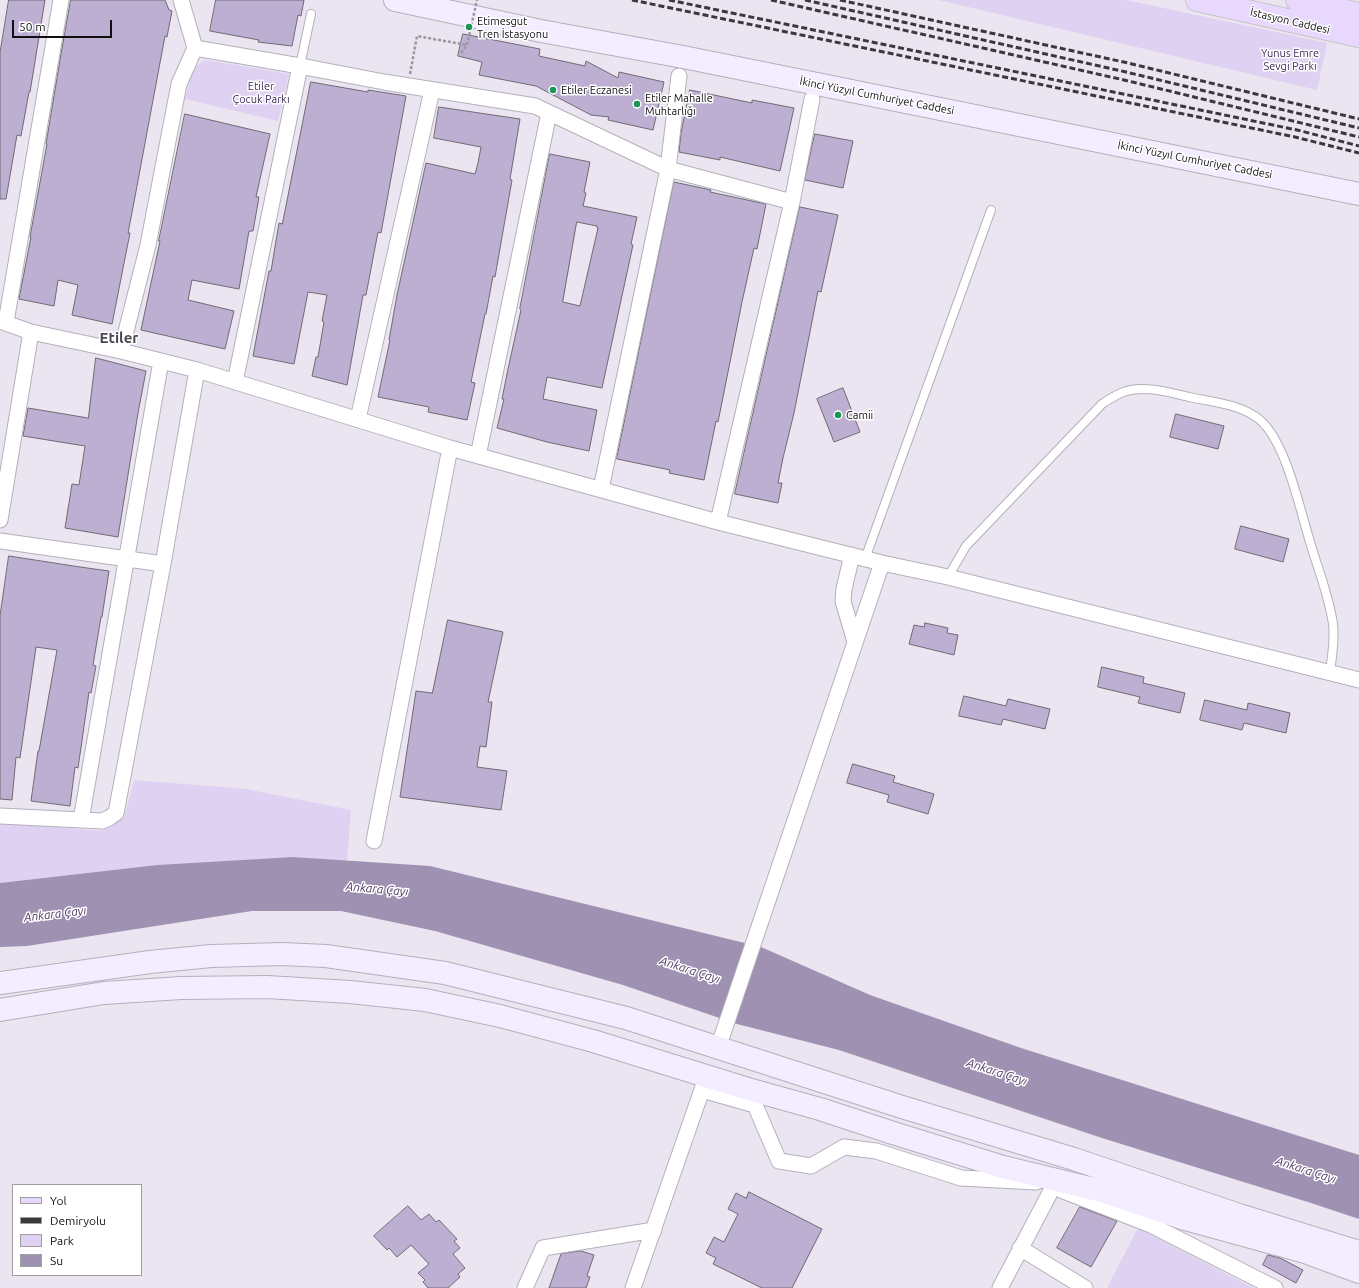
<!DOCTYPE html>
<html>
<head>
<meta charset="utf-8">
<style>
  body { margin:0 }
  #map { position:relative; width:1359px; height:1288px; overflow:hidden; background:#eae5f0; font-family:Ubuntu,sans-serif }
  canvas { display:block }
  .legend { position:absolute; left:12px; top:1184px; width:130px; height:92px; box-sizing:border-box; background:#fff; border:1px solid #9f9fa0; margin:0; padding:5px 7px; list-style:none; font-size:12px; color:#100f12 }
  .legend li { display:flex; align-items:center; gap:8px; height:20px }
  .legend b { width:20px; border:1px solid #9f9fa0 }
  .scale { position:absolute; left:12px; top:20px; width:100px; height:18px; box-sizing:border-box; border:2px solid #100f12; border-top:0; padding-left:5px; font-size:12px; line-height:14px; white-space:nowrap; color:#100f12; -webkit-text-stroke:3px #fff; paint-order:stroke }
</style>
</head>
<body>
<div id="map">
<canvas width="1359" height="1288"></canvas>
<ul class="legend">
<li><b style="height:5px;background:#e8d8fe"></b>Yol</li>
<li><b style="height:5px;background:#39383c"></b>Demiryolu</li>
<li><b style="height:11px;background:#ded1f2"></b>Park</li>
<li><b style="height:11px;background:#9f91b2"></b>Su</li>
</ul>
<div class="scale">50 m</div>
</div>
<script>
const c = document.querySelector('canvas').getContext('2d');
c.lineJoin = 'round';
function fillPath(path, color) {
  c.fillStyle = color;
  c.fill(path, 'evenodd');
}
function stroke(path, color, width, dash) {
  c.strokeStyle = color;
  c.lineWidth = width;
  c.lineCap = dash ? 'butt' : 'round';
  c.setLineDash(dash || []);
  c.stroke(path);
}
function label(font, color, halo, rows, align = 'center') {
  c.font = font + ' Ubuntu,sans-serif';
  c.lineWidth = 3;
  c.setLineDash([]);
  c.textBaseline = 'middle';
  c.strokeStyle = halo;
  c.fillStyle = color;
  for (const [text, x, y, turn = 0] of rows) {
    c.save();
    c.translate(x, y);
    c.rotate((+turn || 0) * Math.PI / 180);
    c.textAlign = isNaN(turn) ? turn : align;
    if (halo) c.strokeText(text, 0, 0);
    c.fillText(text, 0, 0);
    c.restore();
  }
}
const green = new Path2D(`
  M939 0H1126L1327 43 1317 90Z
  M205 60 289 74 278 121 185 99 193 68Z
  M134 780 246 789 351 810 347 861 293 857 157 865 0 883V822L101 831 124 817Z
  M1138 1228 1253 1288H1107Z`);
const water = new Path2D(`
  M293 857 430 866 761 947 870 995 1021 1048 1359 1155V1219L1311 1203 1102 1138 839 1050 737 1024 623 985 435 931 341 911H252L27 946 0 947V883L157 865Z`);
const building = new Path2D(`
  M9 0H45L30 92H29L21 136 17 135 6 199H0V53Z
  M71 0H165L169 10 172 11 167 37 165 36 134 202 128 233H130L112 324 72 315 78 285 58 280 54 306 19 299 31 237H30L47 144H46L61 54Z
  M216 0H304L301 16 298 15 292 46 258 42 259 40 210 31Z
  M463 34 540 49 539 56 585 66 586 61 618 78 619 72 664 82 653 130 608 120 609 117 591 115 536 86 479 75 482 62 458 56Z
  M311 82 368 92V90L406 96 381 233 378 232 366 295H363L347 385 312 376 316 357H318L324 322 322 321 327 295 308 292 294 364 253 356 269 271H271L279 223 282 224Z
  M690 90 752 103V100L794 108 780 171 720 157V160L679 152 681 133Z
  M439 107 520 119 510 179 512 180 495 277 493 276 486 314H485L471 382 475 383 467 420 428 412 429 407 378 397 390 340H389L397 295 426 163 475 174 478 163 481 147 434 138Z
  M185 114 270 134 256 197H259L253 231H249L239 289 192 280 188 300 234 311 225 349 141 330 160 241H159Z
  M815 134 853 141 843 188 805 180Z
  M550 154 590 162 584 192 586 193 583 206 637 217 631 244 633 245 602 388 547 377 543 399 597 410 589 451 547 442 497 428 504 399H502L508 369 521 310 520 309ZM577 222 597 226V228H598L580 306 563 302Z
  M674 182 711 190 710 192 766 204 757 249 754 248 742 302 718 422 716 421 704 480 669 473 670 470 617 459Z
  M800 207 838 215 821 292 818 291 794 413 783 458 778 483H782L778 503 735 494Z
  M96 358 146 371 138 413 118 537 65 528 72 484 79 485 85 446 23 436 28 408 88 418Z
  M843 388 860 432 834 442 817 399Z
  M1176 414 1224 426 1218 449 1170 437Z
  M1241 526 1289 539 1283 562 1235 549Z
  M9 556 80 567 109 571 102 617H101L93 665 96 666 91 693 89 692 78 768 75 767 70 806 31 801 38 751H39L57 650 36 647 20 758 16 757 12 800 0 799V616Z
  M448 620 503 632 488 702H492L486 747 480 746 477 767 507 771 501 810 400 797 416 691 432 693Z
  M925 623 948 628 947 633 958 635 954 655 909 644 914 625 924 627Z
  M1102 667 1144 677 1143 683 1185 693 1180 713 1138 703 1140 697 1098 687Z
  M964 696 1006 706 1008 699 1050 709 1045 729 1003 719 1001 725 959 716Z
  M1205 700 1247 710 1248 703 1290 713 1286 733 1244 723 1242 730 1200 720Z
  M853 764 895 776 893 782 934 794 928 814 887 802 889 795 847 783Z
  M749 1192 822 1229 792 1288H762L713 1264 716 1258 706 1253 714 1237 724 1242 738 1214 728 1209 736 1193 746 1198Z
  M408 1206 421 1220 429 1214 436 1222 439 1220 457 1239 454 1241 460 1248 453 1254 465 1268 458 1274 460 1277 448 1288H428L423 1282 425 1280 418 1273 429 1264 411 1245 397 1257 389 1248 387 1250 374 1236Z
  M1080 1207 1117 1221 1091 1267 1057 1248Z
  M581 1251 594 1255 587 1276 590 1277 586 1288H549L561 1254Z
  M1268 1255 1280 1258 1303 1270 1296 1283 1263 1265Z`);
const path = new Path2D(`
  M410 74 417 36 467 45`);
const lane = new Path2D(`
  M300 66 311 14
  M865 559 991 210
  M948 577 966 546 1102 404C1108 400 1114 396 1121 393 1141 384 1168 392 1189 397 1212 402 1241 404 1260 420 1286 442 1300 510 1310 542 1318 569 1329 596 1333 624 1335 640 1332 656 1330 672`);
const street = new Path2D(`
  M181 0 195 48 300 66 384 82 535 106 668 169 792 202
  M0 321 31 332 121 351 197 370 450 448 718 522 882 563 948 577 1359 680
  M6 322 61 0
  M121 351 148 245 179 84 195 48
  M235 382 300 66
  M358 419 432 90
  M478 456 549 113
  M601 489 668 169 679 76
  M0 520 31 332
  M718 522 792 202 812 99
  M0 541 163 564
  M852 555 844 589 843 601 855 642
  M0 816 102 821 109 818 116 813 163 564 197 370
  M81 820 161 361
  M374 841 450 448
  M718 1048 882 563
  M702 1090 755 1105 779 1161 811 1166 844 1147 876 1151 961 1178 1036 1182
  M1061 1190 1151 1225 1275 1288
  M1020 1248 1085 1288
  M525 1288 543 1248 654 1230
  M633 1288 705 1081
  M1000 1288 1053 1187`);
const secondary = new Path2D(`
  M395 0 541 31 683 57 822 85 1359 194
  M0 983 150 962 211 956 282 954 326 956 445 973 626 1018 902 1107 1074 1159 1239 1215 1359 1252
  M0 1010 104 993 181 988 267 987 350 992 425 1000 500 1016 593 1041 748 1089 820 1109 893 1133 1003 1167 1102 1191 1185 1219 1305 1252 1359 1272`);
const primary = new Path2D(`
  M1197 0 1359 36
  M1297 0 1359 14`);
const rail = new Path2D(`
  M632 0 1295 137 1359 153
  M669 0 1297 130 1359 146
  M771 0 1124 80 1359 137
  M805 0 1126 72 1359 128
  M840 0 1128 63 1359 119`);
const pathBridge = new Path2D(`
  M461 53 467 45 477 0`);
const markers = [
  [469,27,4,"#189755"],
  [553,90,4,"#189755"],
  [637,104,4,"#189755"],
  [838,415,4,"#189755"]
];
const poiNames = [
  ["Etimesgut",477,21],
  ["Tren İstasyonu",477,34],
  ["Etiler Eczanesi",561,90],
  ["Etiler Mahalle",645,98],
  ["Muhtarlığı",645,111],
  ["Camii",846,415]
];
const streetNames = [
  ["İstasyon Caddesi",1290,21,13],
  ["İkinci Yüzyıl Cumhuriyet Caddesi",877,96,11],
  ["İkinci Yüzyıl Cumhuriyet Caddesi",1195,160,11]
];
const parkNames = [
  ["Yunus Emre",1290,53],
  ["Sevgi Parkı",1290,66],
  ["Etiler",261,86],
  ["Çocuk Parkı",261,99]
];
const waterNames = [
  ["Ankara Çayı",377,889,5],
  ["Ankara Çayı",55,914,-7],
  ["Ankara Çayı",690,970,18],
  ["Ankara Çayı",997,1072,18],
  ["Ankara Çayı",1306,1170,18]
];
const districtNames = [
  ["Etiler",119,338]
];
fillPath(green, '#ded1f2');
fillPath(water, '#9f91b2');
fillPath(building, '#bdafd1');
stroke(building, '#6e6b74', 1);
stroke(lane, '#b4b0bb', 10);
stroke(street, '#b4b0bb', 17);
stroke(secondary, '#b4b0bb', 24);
stroke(primary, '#c6c5c6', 24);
stroke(path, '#9a969f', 2.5, [3, 2]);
stroke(lane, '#fff', 8);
stroke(street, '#fff', 15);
stroke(secondary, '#f4ecff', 22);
stroke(primary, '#e8d8fe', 22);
stroke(rail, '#39383c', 3, [6, 3]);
stroke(pathBridge, '#9a969f', 2.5, [3, 2]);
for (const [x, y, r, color] of markers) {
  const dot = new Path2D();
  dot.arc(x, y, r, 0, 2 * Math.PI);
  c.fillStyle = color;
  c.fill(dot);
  stroke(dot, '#fff', 1.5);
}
label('11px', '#100f12', '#fff', poiNames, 'left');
label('11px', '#100f12', '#fff', streetNames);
label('11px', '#3f2b58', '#fff', parkNames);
label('italic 12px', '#4b3764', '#fff', waterNames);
label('bold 15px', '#4b4750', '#fff', districtNames);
</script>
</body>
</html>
